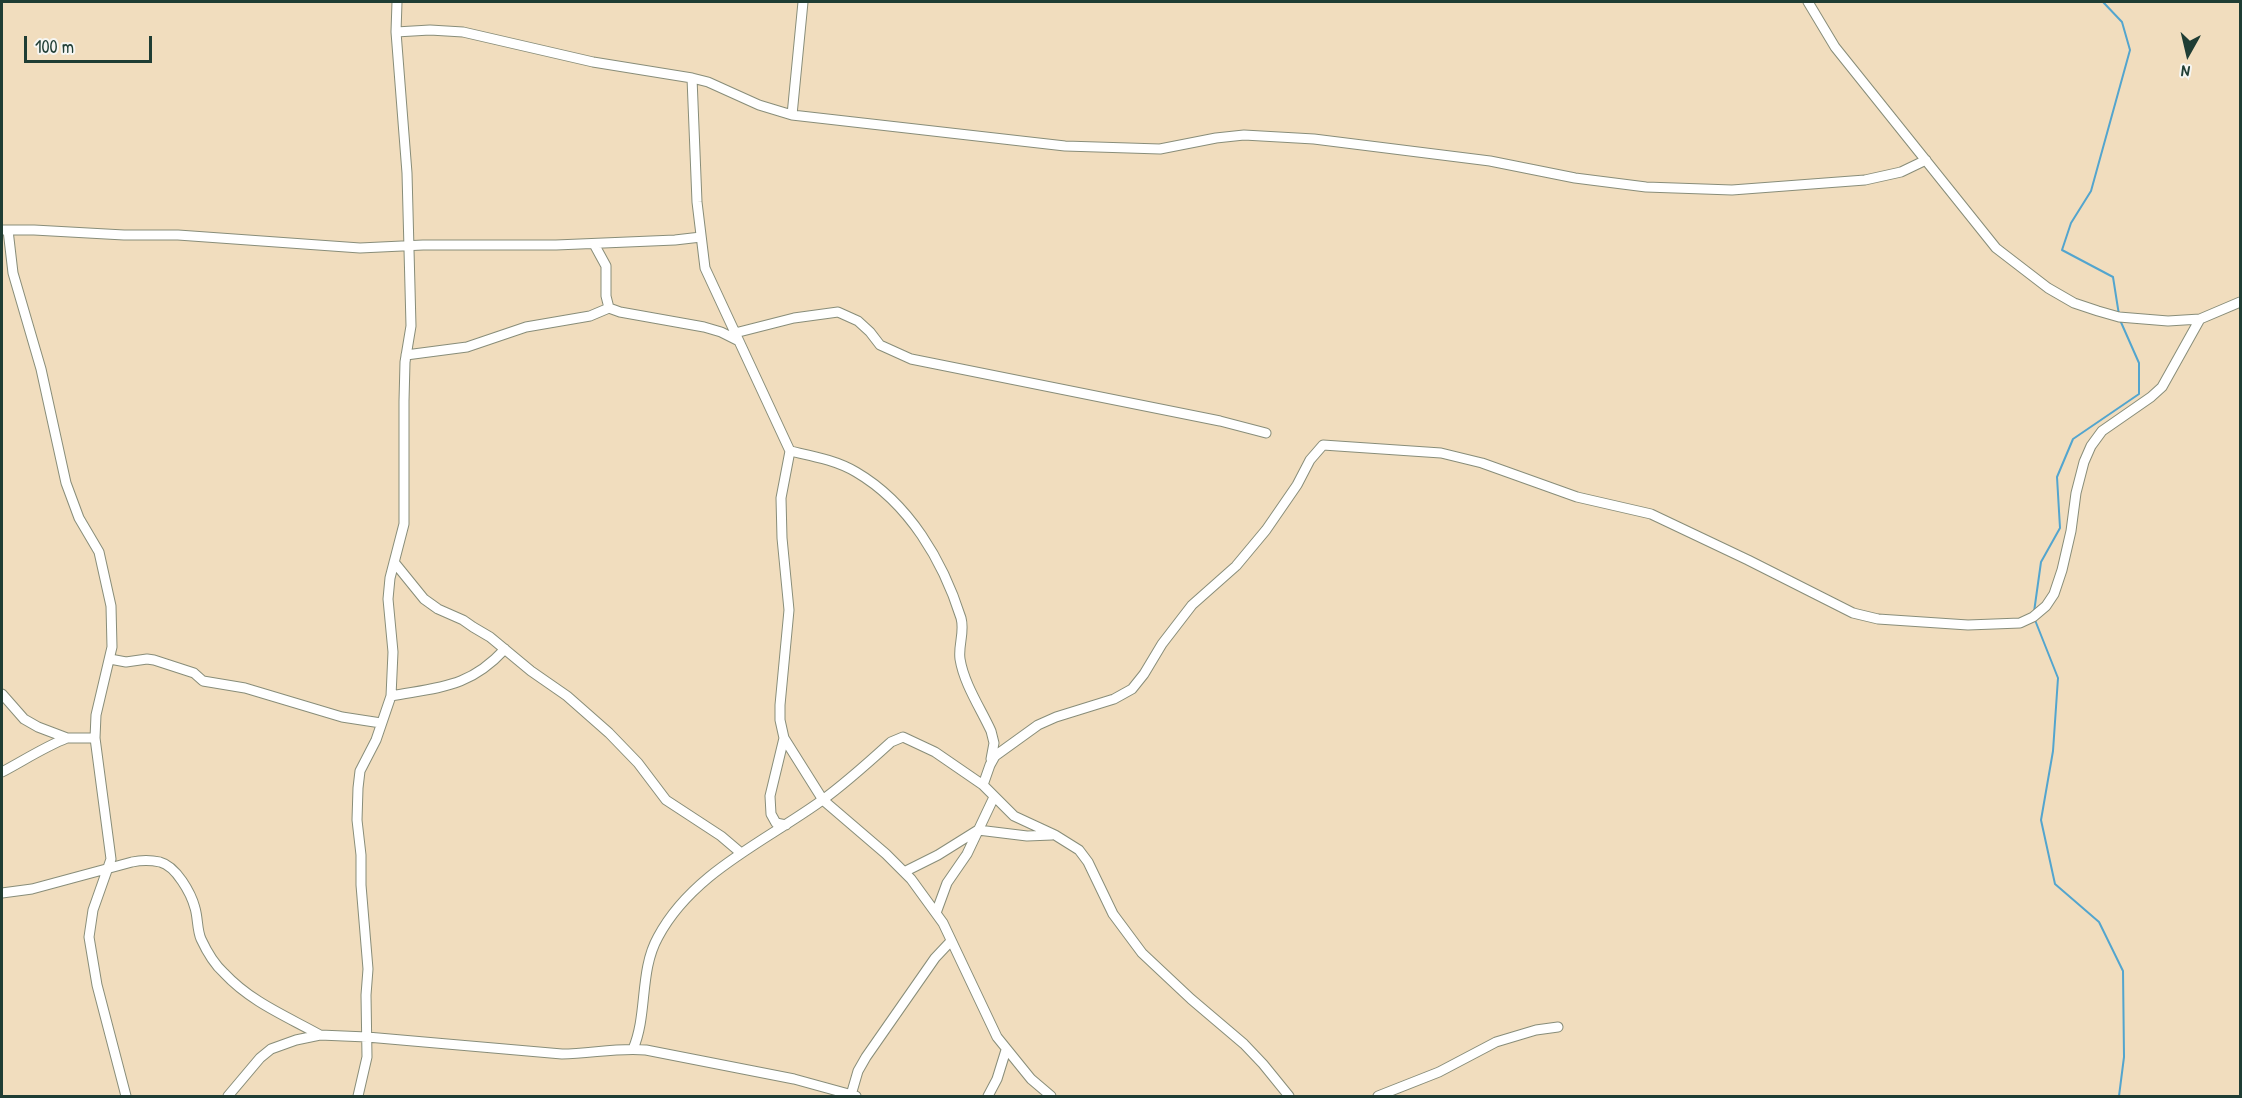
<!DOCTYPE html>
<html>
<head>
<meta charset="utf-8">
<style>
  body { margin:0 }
  #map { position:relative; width:2242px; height:1098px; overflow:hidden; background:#f1ddbe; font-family:"Patrick Hand",sans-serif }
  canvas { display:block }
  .frame { position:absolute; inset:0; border:3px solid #1f3d34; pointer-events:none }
  .north { position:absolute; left:2158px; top:24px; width:60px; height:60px; -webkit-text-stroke:4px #f6f6f2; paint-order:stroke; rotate:188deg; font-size:16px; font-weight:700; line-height:24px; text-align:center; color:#1f3d34 }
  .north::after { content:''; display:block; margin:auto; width:21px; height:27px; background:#1f3d34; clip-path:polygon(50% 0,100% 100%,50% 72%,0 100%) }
  .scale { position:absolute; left:24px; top:36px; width:128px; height:27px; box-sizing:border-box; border:3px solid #1f3d34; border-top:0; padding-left:8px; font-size:18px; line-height:21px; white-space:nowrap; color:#1f3d34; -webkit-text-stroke:4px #f6f6f2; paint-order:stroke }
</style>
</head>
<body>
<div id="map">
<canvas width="2242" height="1098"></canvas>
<div class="frame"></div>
<div class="north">N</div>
<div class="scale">100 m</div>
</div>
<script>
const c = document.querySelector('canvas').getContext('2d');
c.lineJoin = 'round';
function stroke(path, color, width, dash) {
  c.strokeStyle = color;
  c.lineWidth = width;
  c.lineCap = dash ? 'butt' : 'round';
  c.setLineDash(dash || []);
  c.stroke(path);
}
const stream = new Path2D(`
  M2103 2 2122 22 2130 50 2091 191 2071 223 2062 250 2113 277 2119 315
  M2034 612 2041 562 2060 528 2057 477 2073 439 2139 394V363L2120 320
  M2035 620 2058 678 2053 751 2041 820 2055 884 2099 922 2123 971 2124 1057 2119 1096`);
const minor = new Path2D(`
  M1808 2 1835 47 1996 248 2048 288 2074 303 2098 311 2119 317 2168 321 2200 319 2240 302
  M396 32 430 30 463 32 593 62 692 78 708 82 759 105 792 115 1065 146 1160 149 1216 138 1244 135 1314 139 1490 161 1575 178 1646 187 1732 190 1865 180 1901 172 1926 160
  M692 78 697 202 705 268 790 451 781 498 782 538 789 610 780 705V720L784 738 823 800 886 854 911 879 943 923 997 1037 1031 1079 1051 1096
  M792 115 803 2
  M2 230H34L124 235H178L360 248 423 245H556L675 240 701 237
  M8 230 13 273 41 369 66 483 79 518 99 552 111 606 112 647 96 715 95 738 111 859 93 910 89 937 97 985 126 1096
  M594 244 606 266V296L609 308 620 312 704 327 721 332 739 341
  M735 333 794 318 838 312 858 321 870 332 880 345 911 359 1220 421 1266 433
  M406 355 467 347 526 327 590 316 609 308
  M790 451C812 456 836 460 856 472 909 503 943 561 961 618 965 632 958 645 960 659 964 684 981 709 991 731L994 743 991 759
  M394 562 424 599 438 609 463 620 473 627 490 637 531 671 567 696 609 733 638 763 666 800 721 836 741 853
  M110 659 126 662 147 659 154 660 194 673 203 681 245 688 342 717 381 723
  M2 694 24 719 38 727 67 738H95
  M391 696C440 687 469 688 505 649
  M784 738 770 796 771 814 776 823 786 825
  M2 772C23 761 44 747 67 738
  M983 785 990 765 995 756 1038 725 1056 717 1114 699 1132 689 1144 674 1162 644 1192 605 1236 566 1266 530 1297 485 1310 460 1323 445 1441 453 1482 463 1577 497 1651 514 1748 560 1853 613 1878 619 1968 625 2020 623 2033 617 2046 606 2054 594 2062 570 2071 531 2076 493 2084 462 2091 446 2102 431 2151 397 2162 387 2200 319
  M904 872 938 855 978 830 1027 836 1052 835
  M2 893 32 889 132 862C141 860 151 860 160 862 176 866 191 893 195 908 198 918 197 930 201 939 207 952 214 964 224 973 251 1002 286 1016 320 1035
  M936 913 947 883 967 854 994 797
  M633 1049C648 1014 639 971 658 937 692 873 764 842 821 801 846 783 869 762 891 742L903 737 935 752 983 785 1014 816 1055 835 1079 850 1088 862 1113 914 1142 953 1191 999 1244 1044 1263 1064 1289 1096
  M851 1095 858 1071 866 1057 935 958 951 941
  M228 1096 260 1058 271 1049 296 1040 320 1035 367 1037 562 1054C590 1054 618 1047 646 1050L794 1079 856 1096
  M358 1096 367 1057 366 995 368 969 361 885V855L357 820 358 788 360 771 376 740 391 696 393 652 388 599 390 578 404 524V401L405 362 411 326 407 173 396 32 397 2
  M988 1096 997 1079 1006 1050
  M1378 1096 1439 1072 1496 1042 1536 1030 1558 1027`);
stroke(stream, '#53a5ce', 2);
stroke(minor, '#888d79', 11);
stroke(minor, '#fff', 9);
</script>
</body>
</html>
